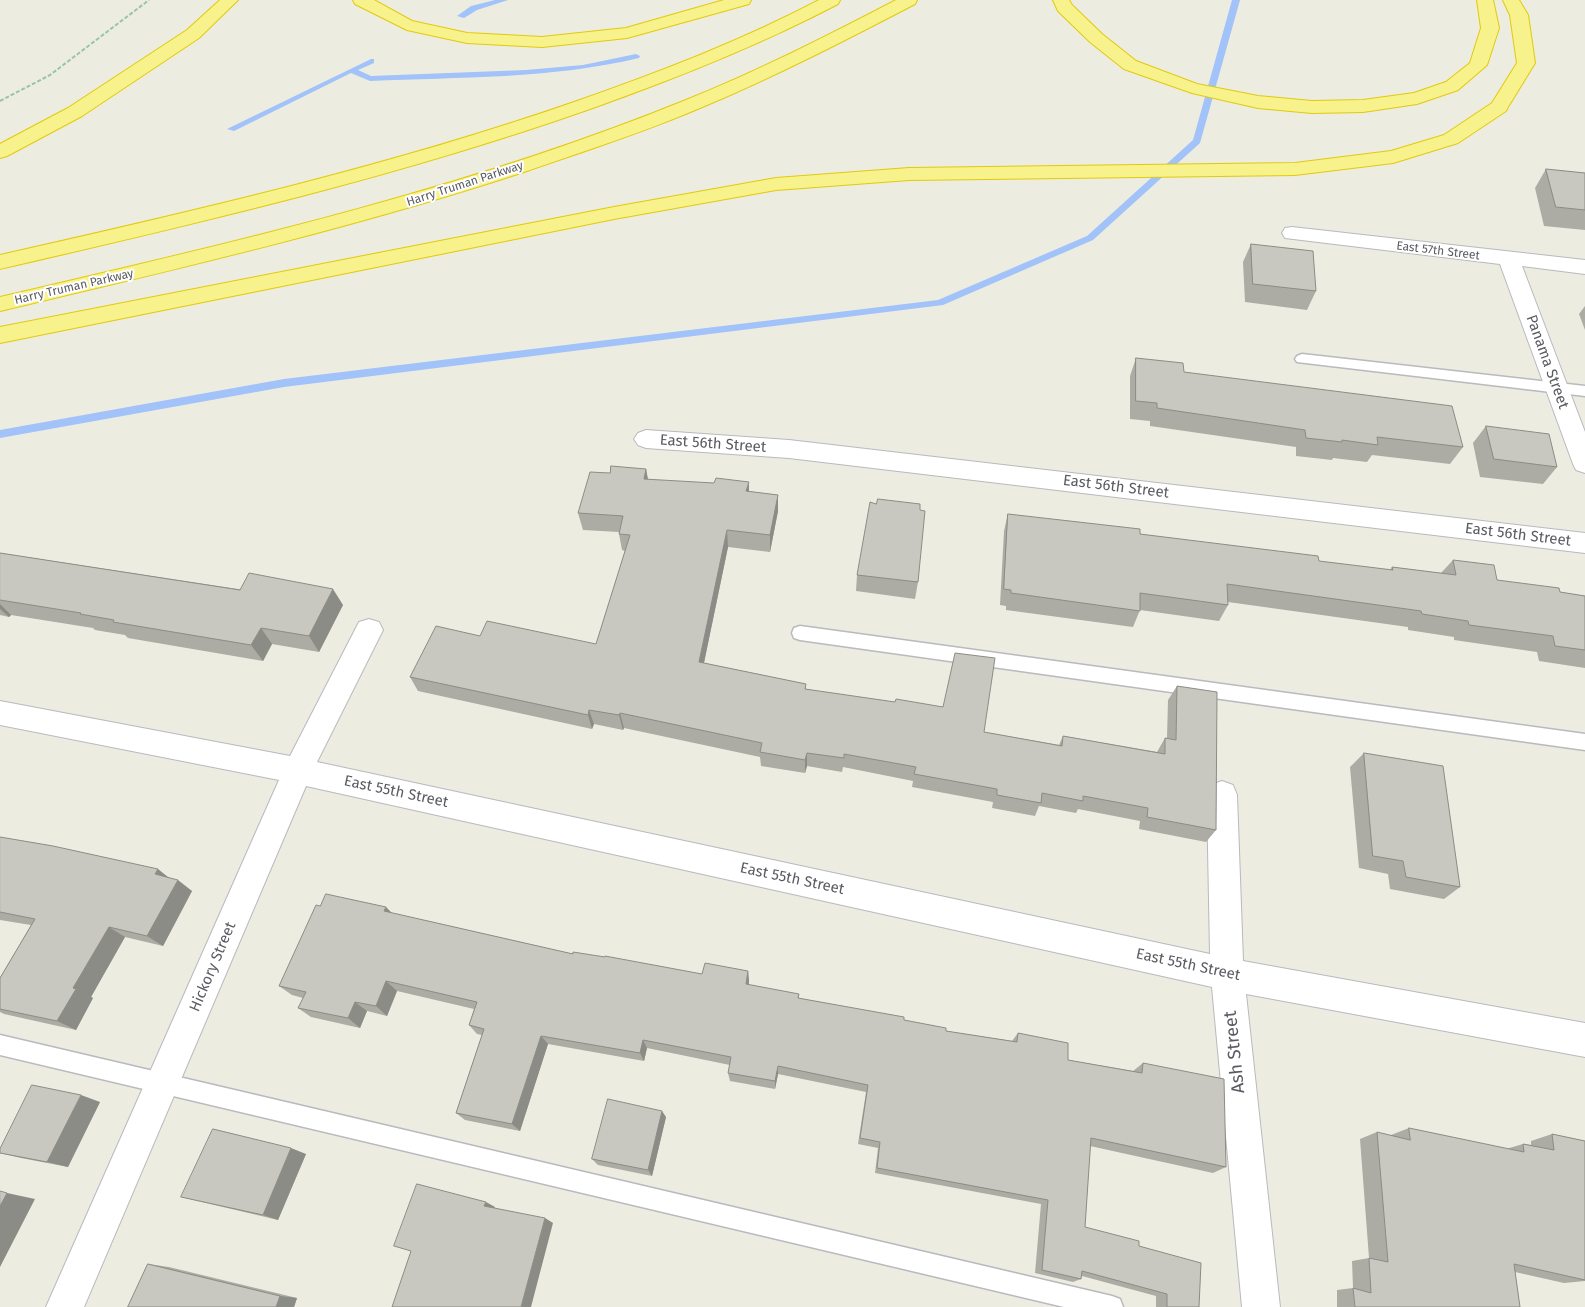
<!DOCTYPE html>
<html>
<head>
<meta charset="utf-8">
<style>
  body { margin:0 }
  canvas { display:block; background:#ecece1 }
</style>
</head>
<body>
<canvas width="1585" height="1307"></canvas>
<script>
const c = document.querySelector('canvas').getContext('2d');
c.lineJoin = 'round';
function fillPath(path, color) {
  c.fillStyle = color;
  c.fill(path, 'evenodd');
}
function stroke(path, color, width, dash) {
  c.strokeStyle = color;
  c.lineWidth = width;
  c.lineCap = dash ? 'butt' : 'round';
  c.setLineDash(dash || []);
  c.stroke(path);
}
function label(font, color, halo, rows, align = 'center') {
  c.font = font + ' "Fira Sans",sans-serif';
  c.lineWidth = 4;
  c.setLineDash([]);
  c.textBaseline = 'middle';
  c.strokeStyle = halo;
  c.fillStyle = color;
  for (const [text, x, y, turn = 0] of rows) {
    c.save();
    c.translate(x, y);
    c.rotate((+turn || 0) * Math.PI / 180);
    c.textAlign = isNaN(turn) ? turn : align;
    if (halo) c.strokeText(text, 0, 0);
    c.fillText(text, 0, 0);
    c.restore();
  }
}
const stream = new Path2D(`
  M495 0H508L477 10 464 18 457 16 471 6Z
  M1232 0H1240L1200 143 1093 240 943 305 284 387 0 438V430L284 379 938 300 1087 236 1193 140Z
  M636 54 640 56 639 58C551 79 460 77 370 81L351 73 234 131 227 129 371 59H374V63L358 70 371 76 526 70 583 65Z`);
const path = new Path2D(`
  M0 101 50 75 149 0`);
const service = new Path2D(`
  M1302 354 1585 386V396L1297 362 1295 359 1297 356Z
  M800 626 1585 734V750L800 640 794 638 792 633 794 628Z
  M0 1035 1112 1296 1120 1299 1123 1307H1064L0 1055Z`);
const minor = new Path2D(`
  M1292 227 1585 260V274L1522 266 1585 432V473L1576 470 1573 464 1500 264 1285 238 1282 233 1285 228Z
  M646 430 789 440 1585 533V553L789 458 646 448 638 445 634 439 638 433Z
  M369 619 379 622 383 630 317 762 1210 954 1207 795 1211 785 1222 781 1233 785 1237 795 1243 961 1585 1023V1057L1246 994 1280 1307H1242L1212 987 306 786 84 1307H46L279 780 0 725V701L290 756 359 622Z`);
const motorway = new Path2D(`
  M220 0H238L199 38 82 116 7 156 0 158V144L68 108 187 30Z
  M353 0H374L412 21 467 33 542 37 626 28 724 0H751L749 4 627 38 542 47 467 43 407 30 355 4Z
  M819 0H840L838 4C758 46 674 79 590 109 397 177 198 223 0 269V255C195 211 391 166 580 100 662 71 743 40 819 0Z
  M896 0H917L915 4C844 41 774 77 700 108 644 132 585 151 527 171 354 228 177 269 0 311V297C231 243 465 190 686 100 758 71 827 36 896 0Z
  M1053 0H1069L1072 5 1102 34 1136 61 1197 84 1258 96 1312 101 1363 100 1414 93 1446 82 1470 63 1481 28 1477 0H1493L1499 28 1487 65 1458 90 1417 104 1363 112 1312 113 1258 108 1192 93 1124 69 1090 42 1058 11Z
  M1503 0H1519L1528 15 1535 63 1508 107 1506 111 1458 143 1393 163 1295 175 909 180 776 190 614 219 0 343V327L614 207 776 178 909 168 1295 163 1391 151 1444 135 1492 103 1517 63 1510 15Z`);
const wall = new Path2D(`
  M1546 169 1585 173V230L1544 226 1535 188Z
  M1251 244 1316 291 1307 310 1245 302 1243 262Z
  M1585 306V330L1579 314Z
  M1136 358 1184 372 1463 447 1450 464 1372 455 1367 462 1333 458 1332 460 1296 456V447L1150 426V421L1130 419V376Z
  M1486 426 1557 467 1543 484 1480 477 1473 443Z
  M646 469 648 479 778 495V511L770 552 728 547 704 663 806 684V689L984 732 1059 745 1063 736 1157 752 1165 738H1167L1168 700 1177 686 1216 830 1206 842 1139 829 1140 821 1078 809 1076 813 1039 806 1035 816 992 808 993 802 912 787 913 781 843 767 842 772 807 766 805 773 761 766 760 757 624 728 623 730 594 724 592 729 418 691 410 677 480 636 596 644 625 551 622 550 619 534V532L583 530 578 513 610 473Z
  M876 504 920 510 918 582 915 599 856 591 857 575Z
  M1008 514 1319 561 1390 570 1392 567 1441 573 1453 560 1497 580 1560 592 1585 596V668L1539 661 1537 652 1454 640V637L1408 630V627L1228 602V605L1219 621 1140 610 1133 627 1006 610V606L1000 605 1004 531Z
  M0 553 343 605 319 652 272 644 263 661 128 638 125 635 95 630 93 628 11 615 9 617 0 615Z
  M1364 753 1460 887 1444 899 1390 889 1388 874 1359 868 1350 767Z
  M0 837 169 878 192 891 163 946 125 937 91 997 93 998 76 1030 4 1014 0 1012V978L31 925 0 920Z
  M320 906 392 913 573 954 702 974 748 971 749 981V985L799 994V998L904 1020 946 1031 1012 1041 1018 1033 1068 1060 1133 1071 1143 1063 1226 1167 1213 1173 1090 1146 1085 1227 1139 1246 1199 1307H1156V1296L1082 1276 1081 1279 1073 1282 1035 1273 1041 1204 875 1173 878 1148 858 1144 866 1092 778 1074 775 1089 730 1081 728 1073 730 1065 647 1048 644 1061 548 1044 520 1131 465 1120 456 1113 482 1035 477 1034 469 1025 474 1009 397 991 387 1016 367 1011 360 1028 311 1017 298 1008 303 998 292 995 279 986Z
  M100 1102 68 1167 21 1158 0 1153Z
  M666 1117 652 1176 598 1165 592 1159Z
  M1409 1128 1506 1149 1523 1144 1531 1145V1141L1552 1134 1585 1141V1281L1564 1283 1515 1272 1520 1307H1337V1290L1353 1288 1352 1261 1369 1258 1360 1139 1377 1132 1392 1136 1391 1135Z
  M306 1154 278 1220 181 1197Z
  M148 1264 169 1267 297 1298 294 1307H128Z`);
const shadedWall = new Path2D(`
  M646 469 649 486 644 479Z
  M749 482V499L746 491Z
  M778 495V511L770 552V535Z
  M727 530 728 547 701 677 699 662Z
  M333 589 343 605 319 652 309 636Z
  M0 604 11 615 9 617 0 609Z
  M261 628 272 644 263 661 251 645Z
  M589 710 594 724 592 729 588 715Z
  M620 713 624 728 623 730 619 715Z
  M807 753V766L805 773V760Z
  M158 869 173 881 155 874Z
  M178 880 192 891 163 946 147 936Z
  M386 907 397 918 384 911Z
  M109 927 125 937 91 997 93 998 76 1030 57 1021 73 988Z
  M748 971 749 981 747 994 746 984Z
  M386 981 397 991 387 1016 376 1006Z
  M355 1002 367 1011 360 1028 348 1018Z
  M541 1036 548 1044 520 1131 512 1124Z
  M643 1040 647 1048 644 1061 640 1053Z
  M778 1066V1074L775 1089V1081Z
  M81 1095 100 1102 68 1167 47 1162Z
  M662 1111 666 1117 652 1176 648 1170Z
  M291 1148 306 1154 278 1220 263 1215Z
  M7 1193 35 1199 0 1267V1206Z
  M486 1202 495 1207 494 1210 484 1206Z
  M545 1218 553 1223 531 1307H521Z
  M280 1296 297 1298 294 1307H276Z`);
const building = new Path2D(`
  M1546 169 1585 173V210L1556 207Z
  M1251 244 1313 251 1316 291 1253 284Z
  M1136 358 1183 363 1184 372 1452 406 1463 447 1377 437 1378 445 1342 440V442L1306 438 1305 430 1157 408V403L1136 401Z
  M1486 426 1549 434 1557 467 1494 459Z
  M611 466 646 469 644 479 714 483 716 478 749 482 746 491 778 495 770 535 727 530 699 662 806 684 805 689 895 702 896 699 943 707 955 653 995 658 984 732 1062 746 1063 736 1165 754V738L1176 740 1177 686 1217 692 1216 830 1147 817 1148 808 1083 796V801L1042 793 1041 803 997 795V789L914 774 916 767 844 754V758L807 753 805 760 760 752 762 743 620 713 619 715 589 710 588 715 410 677 436 626 480 636 487 621 596 644 630 535 619 534 623 516 578 513 590 472 610 473Z
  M878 499 920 504V510L925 511 918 582 857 575 870 502 876 504Z
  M1008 514 1140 529V534L1318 556 1319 561 1393 570 1392 567 1456 575 1453 560 1494 565 1497 580 1559 588 1560 592 1585 596V650L1555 646 1553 636 1469 625 1468 621 1422 614 1421 611 1227 584 1228 605 1140 593V611L1011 593V590L1004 589Z
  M0 553 240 590 249 573 333 589 309 636 261 628 251 645 113 622 114 620 80 614 81 613 0 600Z
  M1364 753 1443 766 1460 887 1406 877 1403 861 1373 856Z
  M0 837 53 846 158 869 155 874 178 880 147 936 109 927 73 988 76 989 57 1021 0 1009V978L35 919 0 912Z
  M326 894 386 907 384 911 573 954V952L605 957V956L702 974 705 963 748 971 746 984 799 994 798 998 904 1017V1020L946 1028V1031L1017 1042 1018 1033 1068 1043V1060L1142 1073 1143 1063 1224 1079 1226 1167 1091 1138 1085 1227 1139 1241V1246L1201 1263 1199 1307H1167V1294L1082 1271 1081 1279 1042 1270 1048 1200 877 1168 880 1142 860 1138 868 1085 778 1066 775 1081 728 1073 731 1057 643 1040 640 1053 541 1036 512 1124 456 1113 484 1029 469 1025 477 1002 386 981 376 1006 355 1002 348 1018 298 1008 306 992 279 986 316 905 320 906Z
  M32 1085 81 1095 47 1162 0 1153V1149Z
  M608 1099 662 1111 648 1170 592 1159Z
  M1409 1128 1524 1152 1523 1144 1554 1150 1552 1134 1585 1141V1280L1514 1264 1520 1307H1355L1353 1288 1371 1293 1369 1258 1388 1262 1377 1132 1410 1140Z
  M213 1129 291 1148 263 1215 181 1197Z
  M417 1184 486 1202 484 1206 545 1218 521 1307H392L411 1251 394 1246Z
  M0 1191 7 1193 0 1206Z
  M148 1264 280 1296 276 1307H128Z`);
const farStreetnames = [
  ["Harry Truman Parkway",465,184,-18],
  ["East 57th Street",1438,251,7],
  ["Harry Truman Parkway",74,287,-13]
];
const streetNames = [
  ["Panama Street",1547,362,70],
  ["East 56th Street",713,444,4],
  ["East 56th Street",1116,487,7],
  ["East 56th Street",1518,535,7],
  ["East 55th Street",396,792,12],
  ["East 55th Street",792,879,12],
  ["East 55th Street",1188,965,12],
  ["Hickory Street",213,967,-67]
];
const nearStreetnames = [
  ["Ash Street",1235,1052,-96]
];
fillPath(stream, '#a2c2fa');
stroke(service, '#b9b9bf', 3);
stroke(minor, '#b9b9bf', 2);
stroke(motorway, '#e2ca0b', 2);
stroke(path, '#98c3ad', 2, [4, 2]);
fillPath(service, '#fff');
fillPath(minor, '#fff');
fillPath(motorway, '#f7f28c');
fillPath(wall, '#acaca5');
fillPath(shadedWall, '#8c8c86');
fillPath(building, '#c8c8c0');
stroke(building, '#8c8c86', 1);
label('12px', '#595b61', '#fff', farStreetnames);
label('15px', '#595b61', '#fff', streetNames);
label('18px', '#595b61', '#fff', nearStreetnames);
</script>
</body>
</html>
